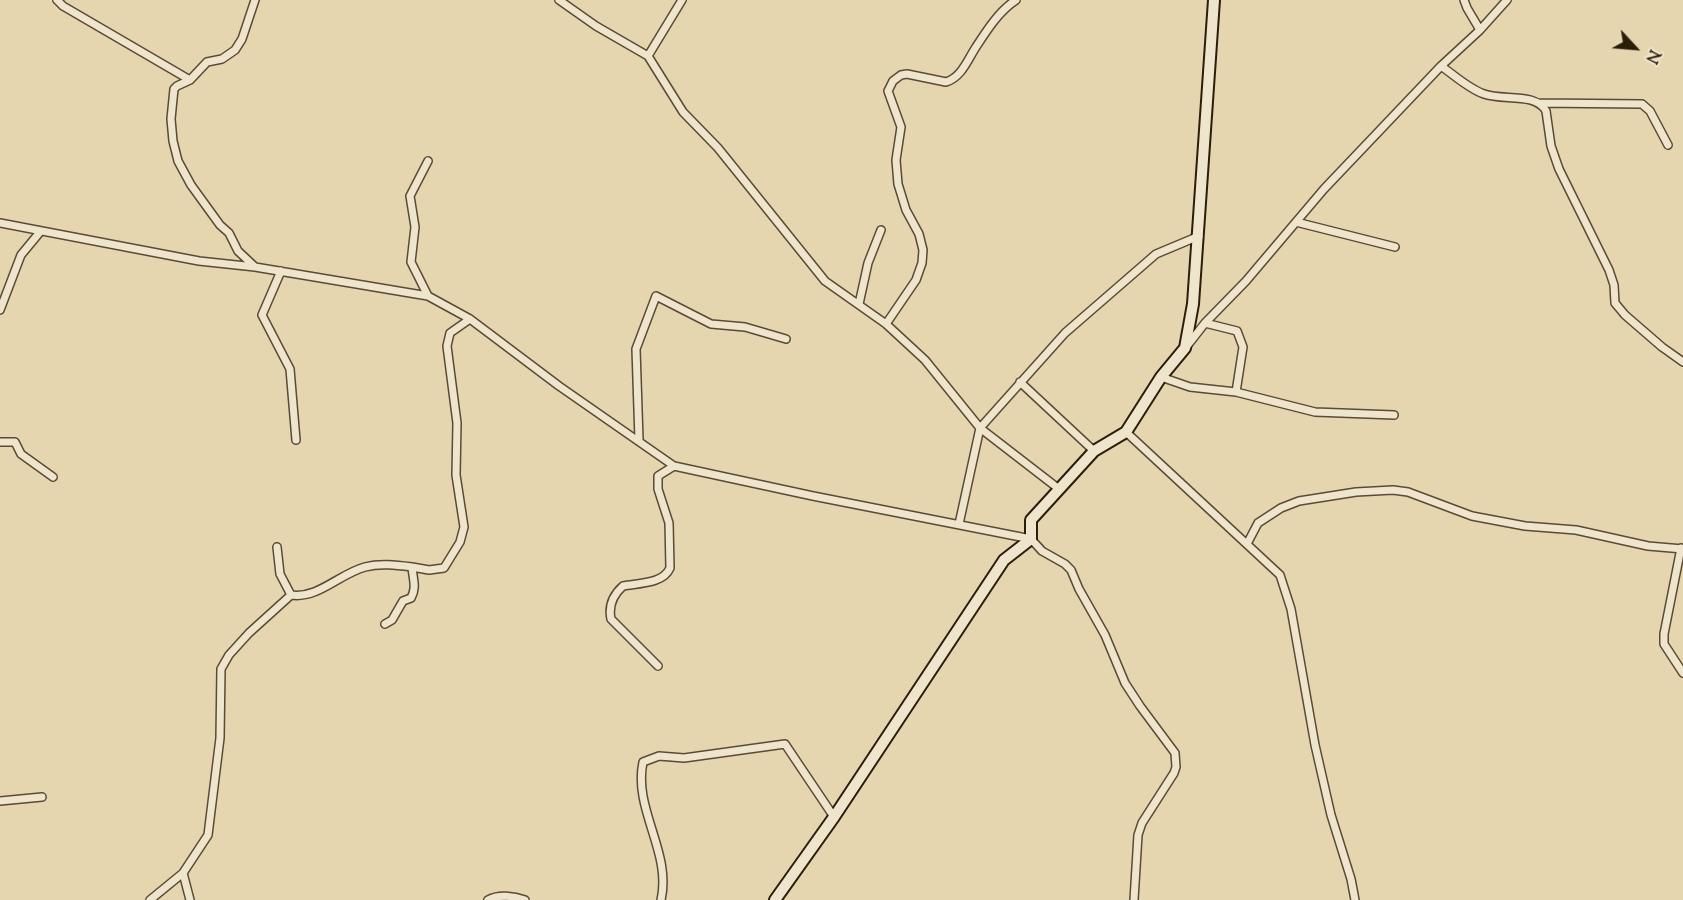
<!DOCTYPE html>
<html>
<head>
<meta charset="utf-8">
<style>
  body { margin:0 }
  #map { position:relative; width:1683px; height:900px; overflow:hidden; background:#e6d6b0; font-family:"Sorts Mill Goudy",serif }
  canvas { display:block }
  .north { position:absolute; left:1605px; top:18px; width:60px; height:60px; -webkit-text-stroke:4px #efe4cc; paint-order:stroke; rotate:116deg; font-size:16px; font-weight:700; line-height:24px; text-align:center; color:#2a1d0a }
  .north::after { content:''; display:block; margin:auto; width:21px; height:27px; background:#2a1d0a; clip-path:polygon(50% 0,100% 100%,50% 72%,0 100%) }
</style>
</head>
<body>
<div id="map">
<canvas width="1683" height="900"></canvas>
<div class="north">N</div>
</div>
<script>
const c = document.querySelector('canvas').getContext('2d');
c.lineJoin = 'round';
function stroke(path, color, width, dash) {
  c.strokeStyle = color;
  c.lineWidth = width;
  c.lineCap = dash ? 'butt' : 'round';
  c.setLineDash(dash || []);
  c.stroke(path);
}
const minor = new Path2D(`
  M57 0 63 6 190 80
  M255 0 242 39 235 50 222 59 207 62 190 80 177 86 174 89 171 119 173 141 178 161 191 185 220 225 229 233 238 251 255 267
  M559 0 596 26 648 56 683 112 718 148 825 281 886 324 925 360 980 428 1059 489
  M1464 0 1467 8 1480 30
  M648 56 682 0
  M1441 66C1454 75 1469 89 1484 94 1503 101 1535 92 1546 111L1551 146 1559 169 1609 270 1614 285 1615 303 1625 315 1662 347 1683 362
  M1538 103 1642 104 1650 111 1668 145
  M428 161 410 196 415 227 411 262 428 296
  M1296 222 1395 247
  M0 223 199 261 255 267 428 296 470 319 559 386 674 466 813 496 1031 539 1042 551 1065 564 1071 570 1079 589 1105 635 1125 683 1140 706 1175 753 1176 767 1174 773 1142 823 1138 835 1134 900
  M281 271 262 315 290 369 296 440
  M859 304 868 263 881 230
  M0 310 21 255 40 232
  M1205 323 1237 331 1243 347 1236 392
  M886 324 916 280 922 263 923 250 919 234 906 210 898 184 896 160 901 127 888 91 893 81 901 75 907 74 946 82C962 77 968 59 976 47 987 30 999 11 1016 0
  M1187 346 1205 323 1246 281 1324 189 1441 66 1480 30 1507 0
  M1161 377 1190 387 1236 392 1315 412 1394 415
  M1020 382 1094 451
  M1126 432 1280 575 1291 609 1315 745 1331 815 1351 879 1355 900
  M639 440 636 349 656 296 711 324 745 327 786 339
  M0 442H15L21 454 53 477
  M959 524 980 428 1065 333 1156 254 1199 236
  M1247 544 1258 523 1281 508 1299 501 1356 492 1393 490 1408 492 1472 516 1525 526 1576 530 1648 546 1683 549
  M277 547 280 574 291 595
  M1681 548 1664 634V644L1683 673
  M385 624 392 620 403 601 411 598C417 587 413 580 412 567L429 570 444 568 460 542 464 527 456 475 457 423 447 346 450 333 470 319
  M658 666 611 619C608 605 613 595 623 586 639 583 663 584 670 568L669 523 658 489V476L674 466
  M0 801 42 797
  M183 873 190 900
  M150 900 183 873 208 835 220 738 221 669 229 655 249 633 291 595C318 599 339 574 365 567 380 563 396 565 412 567
  M488 900C498 894 514 896 525 900
  M661 900C672 852 633 810 643 762L659 756 684 758 785 744 834 817`);
const secondary = new Path2D(`
  M775 900 834 817 1004 560 1031 539V520L1094 451 1126 432 1161 377 1185 348 1193 304 1214 0`);
stroke(minor, '#594b34', 10);
stroke(secondary, '#2a1d0a', 14);
stroke(minor, '#efe4cc', 7);
stroke(secondary, '#efe4cc', 10);
</script>
</body>
</html>
